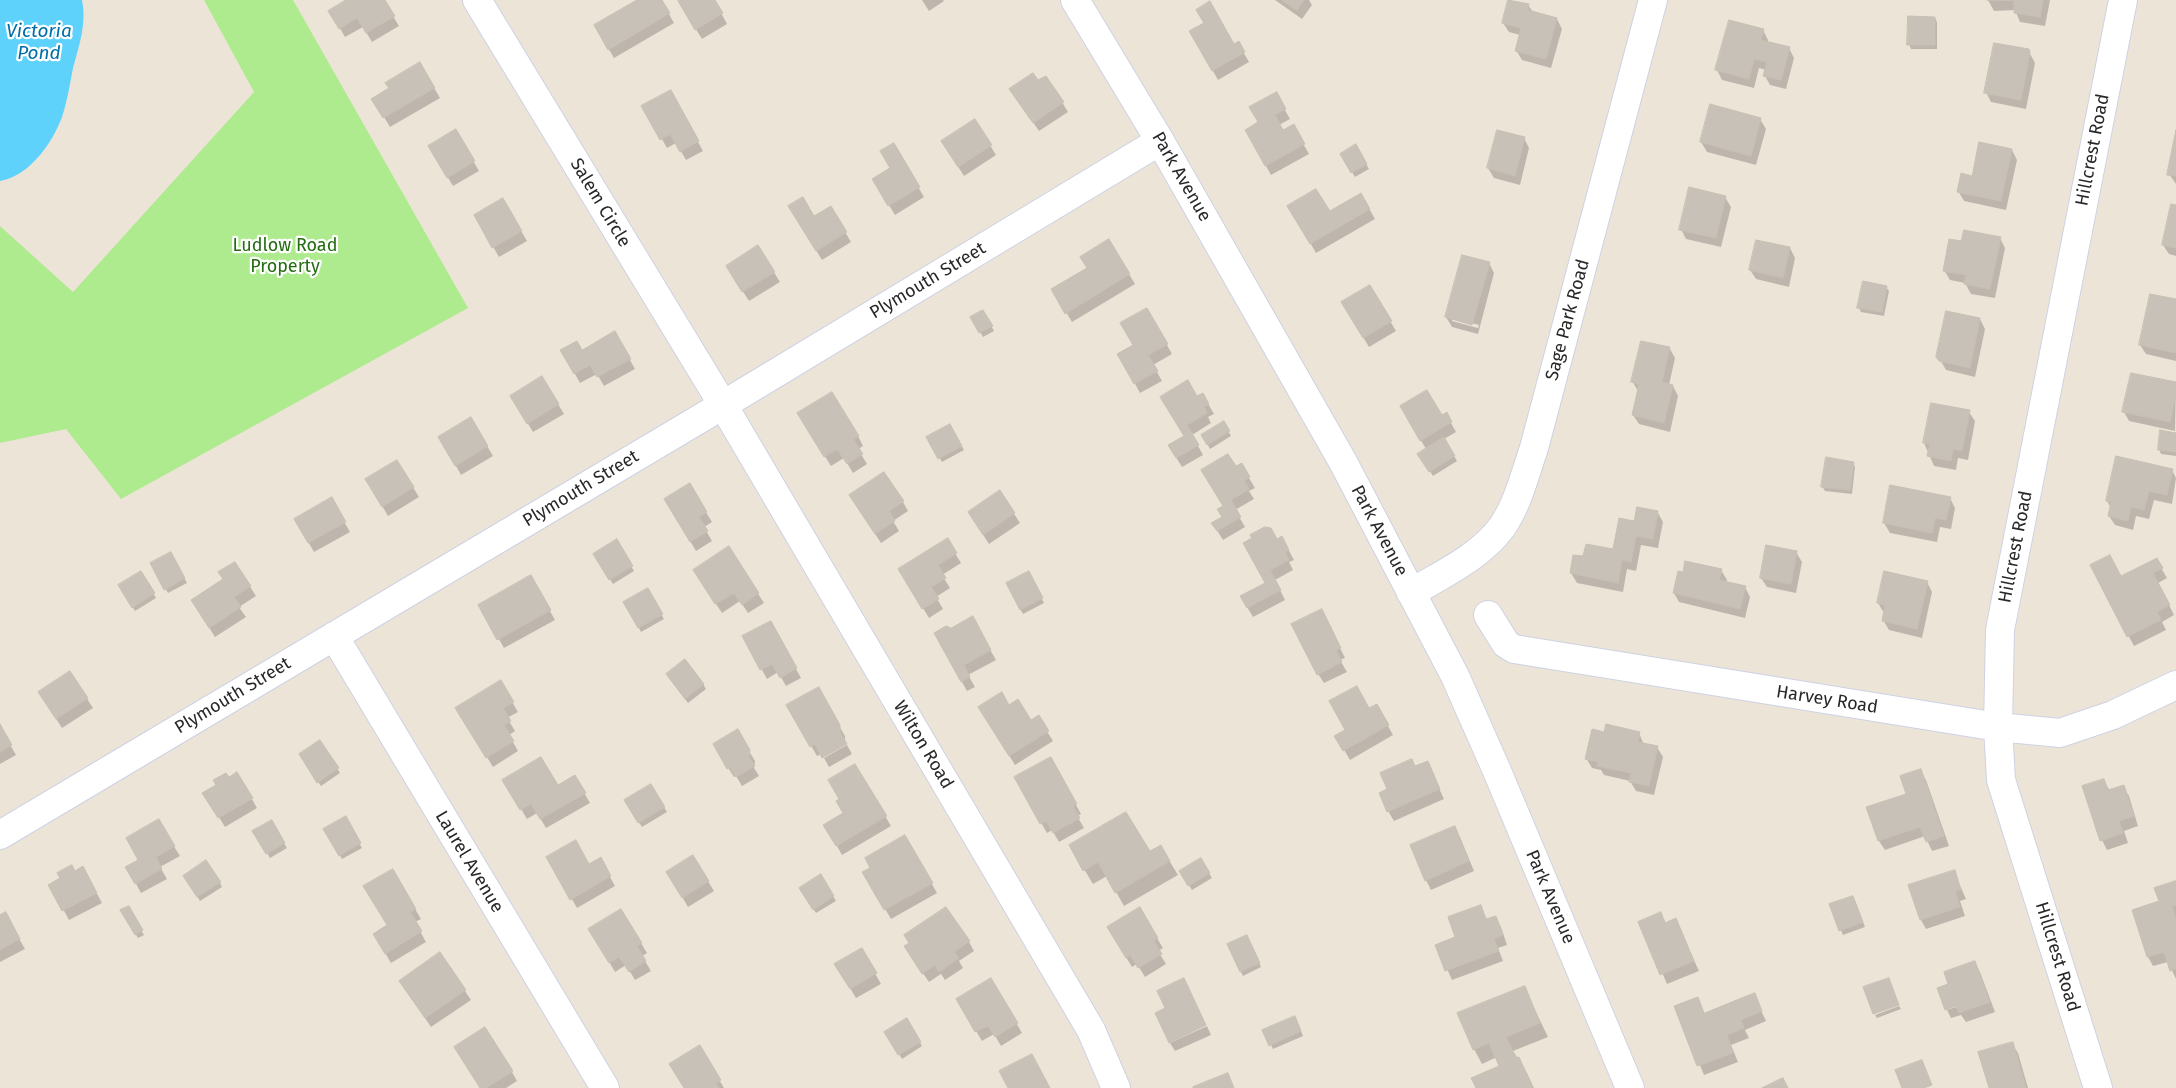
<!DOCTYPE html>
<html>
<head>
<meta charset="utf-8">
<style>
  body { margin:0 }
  canvas { display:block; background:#ede4d8 }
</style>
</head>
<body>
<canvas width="2176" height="1088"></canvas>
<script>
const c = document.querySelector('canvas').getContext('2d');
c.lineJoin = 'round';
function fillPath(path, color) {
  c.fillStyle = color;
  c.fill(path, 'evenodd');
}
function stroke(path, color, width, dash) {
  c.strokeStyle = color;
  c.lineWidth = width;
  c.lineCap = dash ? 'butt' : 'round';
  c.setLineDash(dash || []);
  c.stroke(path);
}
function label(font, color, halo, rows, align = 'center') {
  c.font = font + ' "Fira Sans",sans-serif';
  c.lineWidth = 4.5;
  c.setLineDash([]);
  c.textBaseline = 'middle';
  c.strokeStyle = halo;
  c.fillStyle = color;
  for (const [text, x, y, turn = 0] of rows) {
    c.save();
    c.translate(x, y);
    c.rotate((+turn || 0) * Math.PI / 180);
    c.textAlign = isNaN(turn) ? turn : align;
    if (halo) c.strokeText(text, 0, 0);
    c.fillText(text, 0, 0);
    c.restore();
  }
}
const green = new Path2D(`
  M204 0H293L468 308 121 499 66 429 0 443V226L73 292 254 92Z`);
const water = new Path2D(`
  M0 0H82C87 23 79 46 73 68 70 84 67 102 62 117 52 144 29 176 0 181Z`);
const shadow = new Path2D(`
  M349 0H383L399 26 372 42 363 27 345 37 330 11Z
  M639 0H661L674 23 614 58 595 26Z
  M682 0H714L727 24 702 39 679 2Z
  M922 0H943L944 1 929 11Z
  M1275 0H1309L1312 5 1302 19Z
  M1509 0 1528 5 1533 12 1557 19 1562 29 1551 68 1522 60 1516 50 1520 35 1509 32 1503 23Z
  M1988 0H2050L2045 26 2020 22 2015 10 1994 11Z
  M1935 18 1937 22V49H1911L1909 44Z
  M1206 24 1234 46 1238 43 1249 62 1218 80 1191 32Z
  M1763 30 1768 40V43L1789 48 1794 58 1786 89 1770 85 1765 76 1766 70 1759 68 1754 88 1722 80 1717 70Z
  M2028 50 2035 63 2026 109 1991 102 1986 92Z
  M420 64 440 98 390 127 373 99 390 89Z
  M1038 82 1062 102 1068 112 1039 131 1017 99Z
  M670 91 703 151 686 160 676 143 667 148 643 106Z
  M1276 94 1290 119 1279 125 1283 131 1293 126 1309 154 1271 175 1246 130 1259 123Z
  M1760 119 1766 129 1756 165 1707 152 1701 142Z
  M975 121 996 155 964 176 948 151Z
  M455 130 479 171 453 186 429 146Z
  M2176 136V184L2169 174Z
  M1524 138 1529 148 1520 185 1494 178 1488 168Z
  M893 144 924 197 895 215 873 179 892 168Z
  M1356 146 1369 169 1355 177 1341 154Z
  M2012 150 2017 160 2006 210 1964 201 1958 191 1973 177Z
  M1361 194 1375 219 1316 253 1289 206 1329 213Z
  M1725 197 1731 207 1721 247 1686 239 1681 229Z
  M503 200 527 241 499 257 475 216Z
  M2176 206V256L2169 254 2163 245Z
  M831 208 851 242 822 260 795 216 814 218Z
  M2000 238 2005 248 1995 298 1971 294 1965 283 1950 280 1944 270 1962 243Z
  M1109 241 1135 284 1072 322 1053 290 1088 269Z
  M758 247 780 282 749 301 733 276Z
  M1790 248 1795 258 1789 287 1756 279 1750 270Z
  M1489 263 1494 273 1478 334 1452 327 1446 317ZM1452 318 1479 325 1478 328 1452 321Z
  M1370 287 1396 331 1369 347 1343 303Z
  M1886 287 1889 291 1884 316 1861 312 1859 308Z
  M2176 300V361L2146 354 2140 345Z
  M1147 310 1172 354 1153 365 1162 381 1140 393 1119 354 1135 346Z
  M983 311 994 331 983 337 972 318Z
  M1980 319 1985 329 1975 377 1946 370 1938 356Z
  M615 333 635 369 604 386 597 374 580 383 562 351 582 352Z
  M1670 349 1675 358 1669 385 1673 386 1678 396 1670 432 1639 424 1633 415 1638 391 1632 381Z
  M2176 383 2175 431 2129 421 2124 412Z
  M1203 395 1214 414 1208 417 1211 423 1192 435 1203 455 1182 467 1169 446 1185 437 1162 397 1197 398Z
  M558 404 564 414 533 432 517 406Z
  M1401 406 1441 417 1446 414 1456 432 1444 439 1457 461 1433 476 1419 454 1426 449Z
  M1969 412 1975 421 1968 460 1958 458 1956 470 1934 466 1924 443Z
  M471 419 493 456 461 475 440 437Z
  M804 423 858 436 863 446 858 449 867 464 853 473 844 458 831 466Z
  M1224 423 1231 436 1210 449 1203 436Z
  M950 425 964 450 942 462 928 437Z
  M2176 434V456L2161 454 2159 449Z
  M397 461 419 497 388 516 367 480Z
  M1853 463 1855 467 1852 494 1825 491 1822 486Z
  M1241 465 1255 488 1249 491 1254 499 1235 510 1245 527 1223 540 1213 524 1223 517 1236 468Z
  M2172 470 2176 478 2172 504 2154 500 2149 519 2136 516 2133 530 2115 525 2109 516 2111 508 2107 501Z
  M689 485 712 522 704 527 712 541 696 551 665 499Z
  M1000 492 1020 523 989 544 975 522Z
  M1950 498 1955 508 1951 529 1940 527 1937 542 1890 533 1884 523Z
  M331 499 350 532 314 552 295 519Z
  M903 502 908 511 893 521 899 531 881 543 856 505Z
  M1658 513 1663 522 1658 548 1641 545 1636 571 1627 569 1623 592 1577 583 1571 573 1584 558 1614 550 1635 523Z
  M1282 538 1294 560 1289 562 1293 570 1275 580 1285 600 1253 617 1241 597 1267 583 1277 540Z
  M947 540 961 563 942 575 950 588 936 597 943 609 929 618 899 569Z
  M616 541 634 571 613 584 594 554Z
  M729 548 764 603 748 613 740 601 722 613 700 580Z
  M1796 552 1802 562 1796 593 1767 587 1761 578Z
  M170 553 187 583 168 593 151 564Z
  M2156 559 2167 578 2158 583 2174 615 2162 622 2166 630 2134 646 2091 566 2121 578Z
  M235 563 256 596 239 607 246 617 215 637 198 610 224 580Z
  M1721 570 1727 580 1726 583 1745 587 1750 597 1745 618 1679 602 1674 593 1684 573Z
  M141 573 156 598 135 611 120 586Z
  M1029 573 1044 603 1023 614 1007 584Z
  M531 577 555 620 504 648 480 606Z
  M1927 582 1932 592 1922 638 1889 630 1883 620 1884 613 1878 603Z
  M647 590 664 619 641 632 625 602Z
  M972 618 996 660 968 675 975 687 967 691 935 634 951 630Z
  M1326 620 1345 658 1340 660 1347 672 1324 683 1318 674Z
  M770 622 801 678 786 686 778 672 767 679 744 637Z
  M70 672 93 708 62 728 45 702Z
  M667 675 703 684 706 689 688 703Z
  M500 682 518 712 507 718 515 731 509 735 518 751 493 767 457 708Z
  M818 689 845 736V742L817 756 788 706Z
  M1009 706 1031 722 1038 717 1053 741 1015 765 985 717Z
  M1377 706 1393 735 1350 760 1336 736 1347 730Z
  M0 727 16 755 0 764Z
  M737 731 755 761 754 768 759 776 742 786 736 776 734 777 714 745Z
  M1639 733 1644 745 1657 747 1663 757 1654 795 1636 791 1630 781 1604 775 1601 770 1592 768 1586 758 1605 734Z
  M320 742 340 773 321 786 303 759Z
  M847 745 852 754 829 767 824 758Z
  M1050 759 1081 814 1077 816 1084 828 1059 842 1052 830 1047 833 1016 778Z
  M1427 762 1444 799 1394 821 1388 811V790Z
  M855 765 891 826 842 855 825 825 845 813Z
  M1920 771 1926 780 1949 846 1932 851 1925 836 1885 850 1879 841 1868 808 1907 794Z
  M237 773 257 808 225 827 204 793Z
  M575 777 590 803 546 828 537 813 527 819 504 780 557 787Z
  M2104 781 2110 791 2123 787 2129 796 2138 826 2124 831 2128 843 2107 850 2102 840Z
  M650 785 667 812 642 827 625 801Z
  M345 818 362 848 342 859 325 830Z
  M158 821 180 856 160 867 167 879 141 893 127 867 140 860Z
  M271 822 287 848 270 858 254 831Z
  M905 837 937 893 891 919 864 873 871 868Z
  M1460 837 1474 871 1431 890 1426 880Z
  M1070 846 1149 853 1161 847 1178 875 1124 906 1107 876 1093 884Z
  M693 857 714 891 688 907 668 873Z
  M548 858 589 866 600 859 615 886 577 908Z
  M1201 860 1212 878 1192 890 1180 871Z
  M392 870 421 919 415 922 426 942 391 963 374 934 388 926Z
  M75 872 88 877 102 903 69 920 50 885Z
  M1954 872 1966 899 1960 901 1965 916 1926 929 1921 920Z
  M821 876 836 901 816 913 800 888Z
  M187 880 220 883 222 887 200 901Z
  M2176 882V979L2168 962 2153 966 2148 957 2133 910 2160 902Z
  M1855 901 1865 927 1843 935 1830 905Z
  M1480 906 1487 920 1495 917 1501 927 1507 945 1498 948 1503 961 1452 980 1437 946 1457 938Z
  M128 907 144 935 138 938 122 911Z
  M1139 909 1163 948 1158 951 1166 964 1145 977 1137 964 1132 967 1108 928Z
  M621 910 647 953 642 956 651 971 635 980 626 965 615 972 590 929Z
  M5 914 25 949 0 962V917Z
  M1660 914 1666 923 1675 919 1699 971 1667 984 1640 922Z
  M1249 940 1261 967 1243 976 1241 972Z
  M969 942 974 951 959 961 963 968 945 980 941 974 929 982 911 956Z
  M862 950 881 984 856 998 836 965Z
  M440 954 471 1000 431 1027 406 990Z
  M1975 963 1980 972 1995 1012 1966 1022 1961 1015 1951 1018 1947 1010 1962 1005 1950 985Z
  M991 979 1022 1033 1001 1046 994 1034 982 1041 957 999Z
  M1524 987 1548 1037 1513 1051 1527 1073 1534 1088H1477L1501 1067 1497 1057 1482 1064 1474 1049Z
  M1754 995 1766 1021 1745 1030 1749 1038 1731 1045 1738 1062 1704 1075 1676 1007 1697 999 1705 1014Z
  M1899 1006 1901 1009 1877 1018 1875 1015Z
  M907 1020 922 1046 902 1059 886 1033Z
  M1297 1021 1303 1036 1273 1049 1271 1045Z
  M1207 1026 1211 1035 1175 1051 1170 1043Z
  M2012 1044 2018 1053 2028 1088H1990Z
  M700 1047 724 1088H685Z
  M512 1072 517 1081 506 1088H481Z`);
const building = new Path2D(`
  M346 0H385L395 16 366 33 357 18 339 29 328 11Z
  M637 0H662L670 13 608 50 594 25Z
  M680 0H715L723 13 695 30 678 1Z
  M1282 0H1304L1297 10Z
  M1508 0 1529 4 1528 10 1557 18 1546 59 1515 51 1521 28 1502 23Z
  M1987 0H2043L2040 17 2014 13V1Z
  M1210 1 1234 44 1239 41 1245 52 1212 71 1189 31 1204 23 1196 10Z
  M1908 16 1935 17V45H1907Z
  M1729 20 1764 29 1761 40 1790 47 1781 80 1763 76 1767 62 1754 59 1749 79 1715 70Z
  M1994 43 2029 49 2030 52 2021 100 1984 93Z
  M420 62 435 88 383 118 371 99 389 88 385 83Z
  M1033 73 1038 80 1046 76 1064 102 1033 123 1009 89Z
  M671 90 699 141 680 152 670 134 660 140 641 106Z
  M1277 92 1286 109 1275 115 1283 130 1294 124 1305 144 1265 166 1245 130 1258 122 1249 107Z
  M1710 104 1761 118 1751 156 1700 142Z
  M975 119 992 145 958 167 941 141Z
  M456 129 475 161 447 178 428 146Z
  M1497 130 1525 137 1515 176 1487 168Z
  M2176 130V176L2167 175Z
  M1979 142 2012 149 2001 201 1957 192 1961 173 1972 176Z
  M894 143 920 187 888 206 872 179 890 168 880 151Z
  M1356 144 1367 164 1351 173 1340 154Z
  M1689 187 1726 196 1716 238 1679 230Z
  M1316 189 1330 211 1361 193 1370 209 1310 244 1287 206Z
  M803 197 814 216 831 206 847 232 816 251 788 206Z
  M503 198 522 231 492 248 474 215Z
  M2171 204 2176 205V248L2162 245Z
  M1964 230 2001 237 1990 289 1964 284 1966 275 1943 271 1949 239 1961 241Z
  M1109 239 1130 274 1065 314 1051 289 1087 268 1080 257Z
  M1756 240 1790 247 1783 278 1749 270Z
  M758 245 775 272 742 292 726 266Z
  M1462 255 1490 262 1472 325 1445 317Z
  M1863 281 1887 286 1882 312 1857 308Z
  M1370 285 1392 321 1363 338 1341 302Z
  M2150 294 2176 299V353L2139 345Z
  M1147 308 1168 344 1148 355 1158 371 1134 384 1117 354 1133 345 1120 323Z
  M983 310 993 326 979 333 970 317Z
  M1946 311 1980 318 1970 368 1939 361 1936 357Z
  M615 331 631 359 597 377 590 365 574 374 560 350 577 341 582 350Z
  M1641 341 1670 347 1662 382 1673 385 1664 423 1632 415 1639 384 1631 382Z
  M2131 373 2176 382V393L2170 422 2122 412Z
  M542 376 559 404 527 424 510 396Z
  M1188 380 1197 396 1203 393 1209 404 1204 407 1207 413 1187 425 1199 445 1176 458 1168 445 1184 436 1160 397Z
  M1427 390 1442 415 1447 412 1452 422 1420 441 1400 406Z
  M832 392 859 436 853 439 863 454 847 464 837 449 824 457 797 413Z
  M1931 403 1970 410 1962 451 1953 449 1951 461 1927 456 1930 444 1923 443Z
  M471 417 488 446 455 466 438 437Z
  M1224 421 1230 431 1207 445 1201 435Z
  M950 424 962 446 938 459 926 437Z
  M2160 430 2176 433V452L2158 450Z
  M1444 437 1455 456 1429 472 1417 454Z
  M1228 454 1236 466 1242 463 1250 477 1244 481 1249 489 1231 500 1241 517 1217 531 1211 523 1222 517 1217 509 1223 506 1201 470Z
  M2116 456 2173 469 2167 495 2149 491 2144 510 2131 507 2128 521 2108 516 2111 502 2106 501Z
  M1826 457 1854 462 1850 490 1821 487Z
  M397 460 414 487 382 507 365 479Z
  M884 472 904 501 889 511 895 521 875 534 849 495Z
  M690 483 707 512 699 517 708 531 690 542 664 499Z
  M1890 485 1951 497 1946 520 1935 518 1932 533 1883 523Z
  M1000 490 1015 513 983 535 968 512Z
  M332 497 346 522 308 543 294 519Z
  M1637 507 1658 511 1653 539 1636 536 1631 562 1622 560 1618 583 1570 573 1573 555 1583 556 1586 544 1613 549 1619 518 1634 521Z
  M1265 527 1271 528 1277 539 1282 536 1289 550 1285 552 1289 560 1270 570 1281 590 1247 608 1240 596 1265 583 1243 543 1252 538 1250 535Z
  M948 538 957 553 938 565 946 578 931 587 939 599 922 609 898 569Z
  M617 539 633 566 609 580 593 554Z
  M1766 545 1797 551 1791 584 1760 578Z
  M729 546 759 593 742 605 734 593 715 604 693 570Z
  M171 552 185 578 164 590 150 563Z
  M2110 555 2121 576 2157 558 2163 568 2153 573 2170 605 2157 612 2161 620 2127 637 2090 565Z
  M1685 561 1722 569 1719 580 1746 586 1740 609 1673 593 1678 571 1683 572Z
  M235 562 251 586 234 597 241 607 209 628 191 600 223 579 218 572Z
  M141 571 155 593 132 608 118 585Z
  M1029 571 1043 598 1020 610 1006 583Z
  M1884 571 1928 581 1917 629 1882 621 1885 605 1877 603Z
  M531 575 551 610 497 640 478 605Z
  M648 588 663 614 638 628 623 602Z
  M1322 609 1341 648 1336 650 1342 662 1317 675 1291 624Z
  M973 616 991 650 964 665 970 677 961 682 934 633 946 626 951 628Z
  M771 621 797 668 780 678 772 664 760 670 742 636Z
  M685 659 704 684 685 699 666 674Z
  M70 671 88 698 56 719 38 692Z
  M501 680 514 702 503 708 511 721 504 725 514 741 486 758 455 708Z
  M1357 686 1369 708 1377 704 1389 725 1343 751 1334 736 1345 730 1329 701Z
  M819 687 840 725V732L847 744 822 758 815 744 810 747 786 705Z
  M1002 692 1009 705 1018 699 1031 720 1039 715 1049 731 1009 756 978 707Z
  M0 724 12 745 0 752Z
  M1606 724 1640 732 1638 742 1658 746 1649 786 1629 782 1631 773 1597 766 1598 762 1585 759 1592 729 1604 732Z
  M738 729 750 750 749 757 755 766 736 777 730 767 727 769 713 744Z
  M320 740 339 768 317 783 299 754Z
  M541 757 558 785 575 775 586 793 540 819 531 804 520 810 502 780Z
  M1051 757 1077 804 1073 806 1080 818 1053 833 1046 821 1040 824 1014 777Z
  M1412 759 1415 766 1428 761 1440 789 1387 812 1379 793 1387 789 1380 773Z
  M855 764 887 816 836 846 823 825 843 813 836 801 839 799 828 780Z
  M1921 769 1944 836 1926 842 1920 827 1878 841 1866 807 1906 794 1900 776Z
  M237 772 253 798 218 818 202 793 216 785 213 780 226 773 229 777Z
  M2104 779 2108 790 2124 785 2134 816 2119 821 2123 833 2100 841 2082 786Z
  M651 784 665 807 638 823 624 800Z
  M1126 812 1150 851 1161 845 1170 861 1115 893 1098 862 1083 871 1069 845Z
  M346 816 361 843 339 856 323 829Z
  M159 819 175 846 156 857 162 869 135 884 125 867 138 860 126 838Z
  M272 820 285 843 266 854 252 831Z
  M1455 826 1469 861 1425 881 1410 845Z
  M905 835 933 883 884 910 862 872 870 868 865 858Z
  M576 840 589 864 601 857 611 876 570 900 546 857Z
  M693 855 709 881 682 898 666 872Z
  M1201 858 1210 873 1188 886 1179 871Z
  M206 860 221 882 197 897 183 876Z
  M72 865 75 871 83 866 97 893 62 911 48 885 60 878 57 873Z
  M393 869 416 909 410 912 422 931 385 954 373 934 387 925 363 886Z
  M1955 870 1961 890 1955 891 1960 907 1920 920 1908 885Z
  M821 874 834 896 813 910 799 888Z
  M2176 881V905L2172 906 2176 920V969L2170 971 2164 952 2147 957 2132 910 2159 901 2154 888Z
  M1853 896 1863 922 1839 931 1829 904Z
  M1481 905 1486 919 1496 916 1503 935 1494 939 1499 951 1445 971 1435 945 1455 937 1448 917Z
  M129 906 143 930 135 935 120 910Z
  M946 907 970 941 954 952 959 958 939 972 935 965 922 974 904 946 909 943 904 935Z
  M1140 907 1158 938 1154 941 1162 954 1138 968 1130 955 1126 958 1107 927Z
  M621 909 642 943 637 946 646 961 629 972 619 957 609 963 588 929Z
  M6 912 20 939 0 950V915Z
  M1661 912 1665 923 1676 918 1694 961 1660 975 1638 922Z
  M1247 935 1260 963 1240 972 1227 944Z
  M862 948 877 973 850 989 834 964Z
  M440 952 466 990 425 1018 399 981Z
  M1975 961 1990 1002 1959 1013 1956 1006 1945 1010 1937 988 1948 984 1944 972Z
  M991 978 1018 1023 995 1037 988 1026 975 1032 956 999Z
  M1184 978 1206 1025 1169 1043 1155 1013 1165 1008 1157 991Z
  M1889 978 1899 1005 1873 1014 1863 987Z
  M1525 986 1540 1023 1506 1037 1516 1058 1519 1057 1533 1088H1476L1471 1078 1499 1066 1489 1043 1473 1050 1457 1013Z
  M1755 993 1762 1011 1741 1020 1744 1028 1727 1035 1733 1053 1697 1066 1674 1006 1698 997 1704 1013Z
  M1295 1016 1301 1031 1269 1046 1262 1030Z
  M907 1018 921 1042 898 1055 884 1032Z
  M485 1027 513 1071 486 1088H480L454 1047Z
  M2013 1042 2026 1088H1989L1978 1052Z
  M700 1045 721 1080 716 1083 719 1088H684L669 1064Z
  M1032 1054 1050 1088H1008L999 1071Z
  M1922 1060 1932 1085 1924 1088H1902L1895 1070Z
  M1228 1073 1234 1088H1193V1087Z
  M1783 1078 1788 1088H1762Z`);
const minor = new Path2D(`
  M477 0 723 405 1091 1030 1116 1088
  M1411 593C1442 574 1480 557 1502 527 1518 504 1525 474 1534 448L1653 0
  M1488 615 1506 644 1514 649 1998 727 2060 733 2113 715 2176 685
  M334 636 605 1088
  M0 835 723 405 1160 141
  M2098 1088 2001 780 1998 727 2000 630 2123 0`);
const secondary = new Path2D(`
  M1075 0 1160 141 1343 462 1455 676 1497 771 1630 1088`);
const streetNames = [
  ["Hillcrest Road",2093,150,-79],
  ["Park Avenue",1181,177,60],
  ["Salem Circle",600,203,59],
  ["Plymouth Street",928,281,-31],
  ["Sage Park Road",1568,320,-75],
  ["Plymouth Street",581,489,-31],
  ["Park Avenue",1379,531,62],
  ["Hillcrest Road",2016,547,-79],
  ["Plymouth Street",233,696,-31],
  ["Harvey Road",1827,700,9],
  ["Wilton Road",923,745,59],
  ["Laurel Avenue",469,862,59],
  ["Park Avenue",1550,897,67],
  ["Hillcrest Road",2057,957,73]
];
const parkNames = [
  ["Ludlow Road",285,246],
  ["Property",285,267]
];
const waterNames = [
  ["Victoria",39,32],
  ["Pond",39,54]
];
fillPath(green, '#aeea8e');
fillPath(water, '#5fd2fb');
fillPath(shadow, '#0003');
fillPath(building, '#c8c1b8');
stroke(building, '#c8c0b2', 1);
stroke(minor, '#cdd2e3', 30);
stroke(secondary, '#cdd2e3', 30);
stroke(minor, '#fff', 28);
stroke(secondary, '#fff', 28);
label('18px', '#282828', '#fff', streetNames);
label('18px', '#256c12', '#fff', parkNames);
label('italic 19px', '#006da5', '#fff', waterNames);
</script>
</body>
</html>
